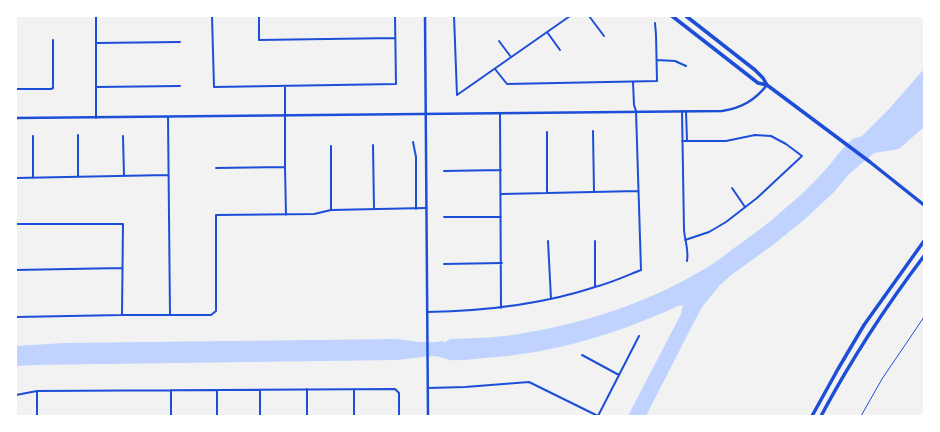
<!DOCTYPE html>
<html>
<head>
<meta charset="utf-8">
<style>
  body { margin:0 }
  #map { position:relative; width:940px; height:432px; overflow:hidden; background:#f2f2f2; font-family:Raleway,sans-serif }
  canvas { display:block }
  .frame { position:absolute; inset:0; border:17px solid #fff; pointer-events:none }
</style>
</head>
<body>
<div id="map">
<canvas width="940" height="432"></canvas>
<div class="frame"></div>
</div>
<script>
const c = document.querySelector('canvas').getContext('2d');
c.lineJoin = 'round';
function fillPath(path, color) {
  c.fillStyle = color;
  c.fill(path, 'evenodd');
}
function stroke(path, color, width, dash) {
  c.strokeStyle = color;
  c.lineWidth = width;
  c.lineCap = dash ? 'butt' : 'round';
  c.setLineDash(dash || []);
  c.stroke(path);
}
const water = new Path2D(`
  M924 69V127L899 149 874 153 848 175 835 191 805 219 774 244 730 276 719 286 702 307 695 320 646 416H628L681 314 683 305 678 306C617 334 551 354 484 358 473 359 461 361 450 360 445 359 441 357 435 356 422 356 409 359 396 360L32 365 16 366V346L64 343 396 339C412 341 427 344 443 341L444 343 450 339C469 338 487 338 505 336 579 326 655 302 717 261 724 256 730 251 737 246 752 235 768 224 782 211 798 198 813 184 826 169 833 162 845 143 855 138 858 137 860 138 863 135L889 109Z`);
const path = new Path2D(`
  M861 416 882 379 924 317`);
const minor = new Path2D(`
  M96 16V118
  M212 16 214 87 396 84 395 16
  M259 16V40L395 38
  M431 16H454
  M454 16 457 95
  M589 16 604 36
  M547 32 560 50
  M499 41 511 57
  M96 43 180 42
  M657 60 675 61 686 66
  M495 69 507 84 657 81 656 35 655 23
  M285 86V167L286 215
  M96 87 180 86
  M16 89H51L53 88V40
  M457 95 570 16
  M682 111 684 230C685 241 689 251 687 261
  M686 111 687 141
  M500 113 501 308
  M168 117 170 314
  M593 131 594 192
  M547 132V193
  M123 136 124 176
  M682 141H726L755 135 771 136 786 144 802 156 757 198 726 222 709 232 685 240
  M413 142 416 157V209
  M373 145 374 209
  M331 146V210
  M216 168 285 167
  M444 171 501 170
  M78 177V135
  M16 178 168 175
  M33 178V136
  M732 188 745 207
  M502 194 638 191
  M444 217H501
  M16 224H123L122 315
  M548 241 551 299
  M595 241V287
  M444 264 502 263
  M16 270 122 268
  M427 312C484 311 541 305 595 287 611 283 626 276 641 270L636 111 634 105 633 82
  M16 317 122 315H211L216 311V215L314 214 331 210 426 208
  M582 355 619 375
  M428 388 465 387 529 382 598 416
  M307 389V416
  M354 389V416
  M171 390V416
  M260 390V416
  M37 391V416
  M16 395 37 391 395 389 399 393V416
  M217 416V390
  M598 416 639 336`);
const tertiary = new Path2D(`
  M425 16 428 416
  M16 118 722 111C742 108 755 100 767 85`);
const primary = new Path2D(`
  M672 16 758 83 767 85 870 162 924 205
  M686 16 755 70 763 78 767 85`);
const trunk = new Path2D(`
  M812 416 838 369 864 325 924 241
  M821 416C851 360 886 306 924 256`);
fillPath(water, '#bfd3fe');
stroke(path, '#1d4ed8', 1);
stroke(minor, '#1d4ed8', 2);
stroke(tertiary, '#1d4ed8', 2.5);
stroke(primary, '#1d4ed8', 3.5);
stroke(trunk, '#1d4ed8', 3.5);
</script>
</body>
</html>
